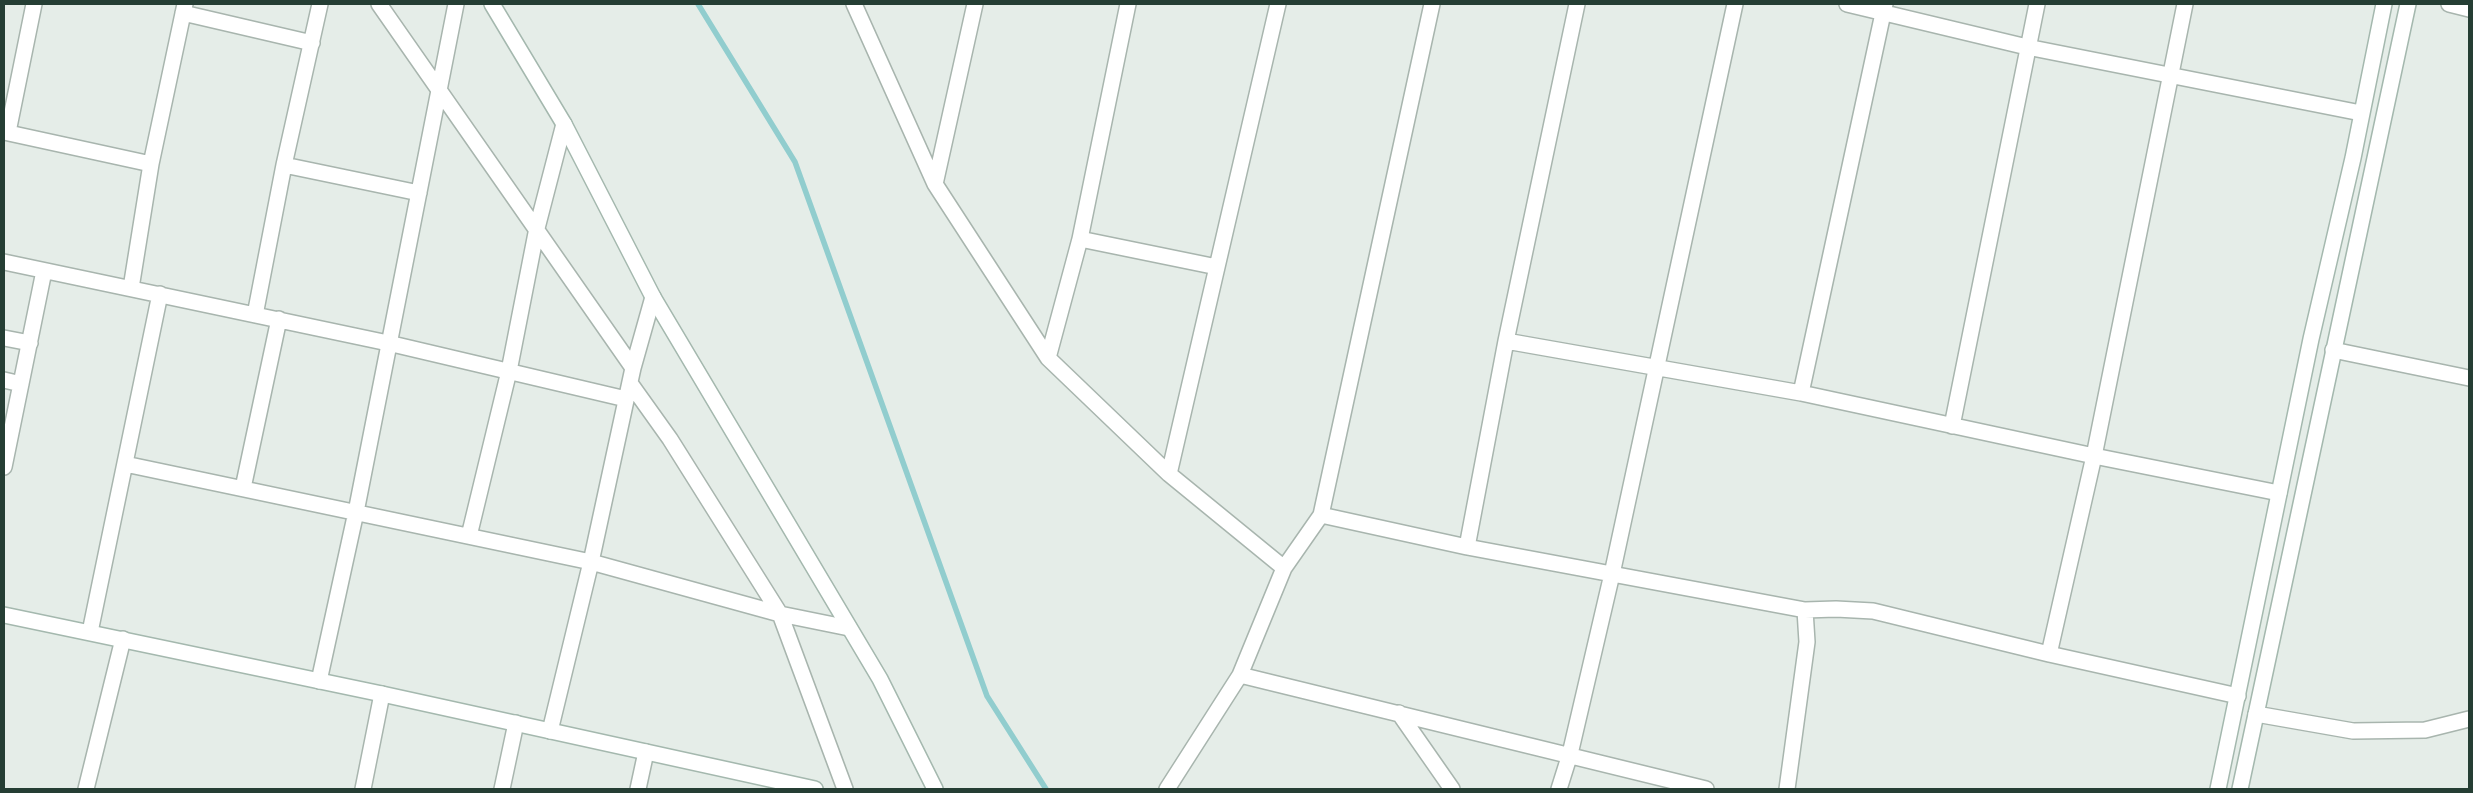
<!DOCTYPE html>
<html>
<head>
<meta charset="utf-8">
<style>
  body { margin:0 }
  #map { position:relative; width:2473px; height:793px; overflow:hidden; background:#e5ede8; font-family:"DM Sans",sans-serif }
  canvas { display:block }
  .frame { position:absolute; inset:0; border:5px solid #253e34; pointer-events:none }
</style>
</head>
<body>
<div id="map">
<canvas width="2473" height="793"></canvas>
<div class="frame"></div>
</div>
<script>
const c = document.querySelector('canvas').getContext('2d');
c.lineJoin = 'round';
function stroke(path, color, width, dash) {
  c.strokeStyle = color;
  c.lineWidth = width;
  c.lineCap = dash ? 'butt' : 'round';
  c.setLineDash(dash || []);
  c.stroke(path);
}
const stream = new Path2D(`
  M698 4 795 162 987 696 1046 789`);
const street = new Path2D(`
  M379 4 633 368
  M854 4 935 184 1048 358 1169 474 1284 568
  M1847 4 2027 47 2361 113
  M2185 4 2094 456 2049 654 2238 696
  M2449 4 2469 9
  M183 13 312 43
  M4 132 151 164
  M8 132 34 4
  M284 165 419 193
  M935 184 975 4
  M1080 239 1217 267
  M4 262 388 343 626 399
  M131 288 151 164 185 4
  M255 315 284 165 320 4
  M4 338 30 343
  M1506 341 1801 393 2094 456 2279 493
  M2333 350 2469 378
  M1048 358 1080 239 1128 4
  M4 380 21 384
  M630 383 670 439 780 614 845 789
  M1801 393 1885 4
  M1952 426 2037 4
  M125 464 591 562 780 614 849 628
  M4 467 44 271
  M1169 474 1278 4
  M243 488 279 319
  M1321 515 1467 547 1805 610 1807 642 1787 789
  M469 536 509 371 537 228 564 124
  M1467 547 1506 341 1577 4
  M1805 610 1836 609 1873 611 2049 654
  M90 632 160 294
  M1240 675 1706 789
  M319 681 356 512 456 4
  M1399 713 1452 789
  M2256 714 2353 731 2425 730 2469 719
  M550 731 591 562 633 368 653 297
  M86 789 123 639
  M363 789 382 694
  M502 789 516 723
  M638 789 646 752
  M1167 789 1240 675 1284 568 1321 515 1432 4
  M1559 789 1570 754 1612 574 1735 4`);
const secondary = new Path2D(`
  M492 4 564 124 653 297 880 679 935 789
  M4 615 382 694 815 789
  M2218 789 2311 339 2353 158 2384 4
  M2240 789 2408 4`);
stroke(stream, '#91cdce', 5.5);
stroke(street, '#a8b5ae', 18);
stroke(secondary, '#a4b8ae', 18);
stroke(street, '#fff', 15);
stroke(secondary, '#fff', 15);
</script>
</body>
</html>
